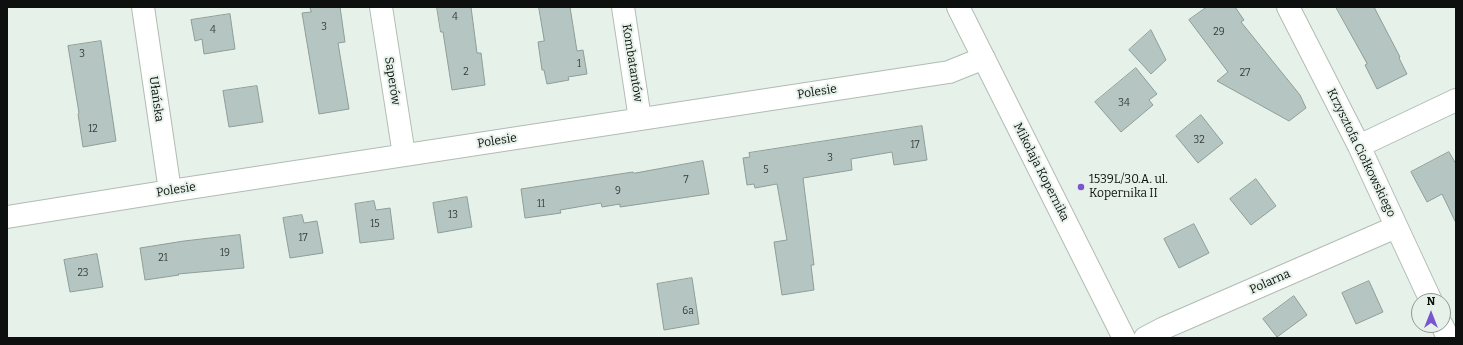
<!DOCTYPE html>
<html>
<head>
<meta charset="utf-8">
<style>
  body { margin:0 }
  #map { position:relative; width:1463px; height:345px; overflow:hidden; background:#e6f2e9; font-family:Bitter,serif }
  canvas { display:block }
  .frame { position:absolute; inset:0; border:8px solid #0d100e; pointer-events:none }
  .north { position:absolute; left:1411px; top:293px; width:40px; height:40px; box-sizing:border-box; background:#e6f2e9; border:1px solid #8f9891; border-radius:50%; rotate:0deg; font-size:11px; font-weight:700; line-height:16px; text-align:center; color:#0d100e }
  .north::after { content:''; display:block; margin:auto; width:14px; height:18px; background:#7a55cf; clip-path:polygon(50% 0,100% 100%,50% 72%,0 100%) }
</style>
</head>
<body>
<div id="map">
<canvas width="1463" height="345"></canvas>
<div class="frame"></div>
<div class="north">N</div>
</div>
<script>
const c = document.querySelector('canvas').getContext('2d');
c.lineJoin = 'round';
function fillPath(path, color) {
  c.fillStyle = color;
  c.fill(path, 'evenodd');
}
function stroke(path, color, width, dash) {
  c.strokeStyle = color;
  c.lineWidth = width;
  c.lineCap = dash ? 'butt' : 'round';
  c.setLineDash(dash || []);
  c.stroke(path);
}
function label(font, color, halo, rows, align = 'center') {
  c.font = font + ' Bitter,serif';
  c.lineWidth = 4;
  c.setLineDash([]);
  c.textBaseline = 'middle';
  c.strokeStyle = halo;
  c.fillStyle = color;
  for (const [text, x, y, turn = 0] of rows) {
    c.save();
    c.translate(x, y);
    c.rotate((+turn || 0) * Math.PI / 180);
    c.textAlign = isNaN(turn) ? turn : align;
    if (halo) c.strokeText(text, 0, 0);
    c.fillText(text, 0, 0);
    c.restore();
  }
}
const building = new Path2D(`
  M310 7H340L345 42 338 43 349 109 319 114 302 13 311 12Z
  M437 7H471L477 53H481L485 85 452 90 443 32H441Z
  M539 7H570L577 51 583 50 587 74 568 77 569 80 547 84 544 70H542L538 42 544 41Z
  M1207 7H1235L1244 20 1241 22 1300 95 1306 108 1289 121 1217 81 1228 72 1189 20Z
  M1336 7H1374L1400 57 1399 58 1407 74 1377 89 1365 65 1367 64Z
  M230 14 235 49 204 54 202 39 195 41 191 20Z
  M1151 30 1166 60 1151 74 1129 50Z
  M101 41 116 141 83 147 78 114 79 113 68 46Z
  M1136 68 1157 94 1149 100 1153 105 1121 132 1095 102Z
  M257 86 263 122 229 127 223 91Z
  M1201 115 1223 143 1198 163 1176 136Z
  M922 126 927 160 894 165 892 152 851 159 852 170 803 178 814 265H811L814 290 782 295 774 242 787 240 777 184 755 188 754 184 747 185 743 158 750 157 749 153Z
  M1449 152 1456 164V223L1442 194 1427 202 1411 172Z
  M703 161 709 194 620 207V204L602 207 601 203 560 210 561 213 525 218 521 189 633 172 634 173Z
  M1256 179 1276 206 1251 225 1230 199Z
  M467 197 472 227 438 233 433 203Z
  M374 201 376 210 390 208 394 239 360 243 355 204Z
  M302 215 304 223 317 221 323 253 290 258 283 218Z
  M1194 224 1209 253 1179 268 1164 239Z
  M240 235 244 268 178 274 179 275 145 280 140 248 184 241Z
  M97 254 103 287 70 292 64 260Z
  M692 278 699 324 664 330 657 284Z
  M1369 281 1383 312 1356 324 1342 293Z
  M1294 296 1307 315 1277 337 1263 319Z`);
const minor = new Path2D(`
  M143 7 170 191
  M381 7 404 155
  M623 7 640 119
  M958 7 1124 338
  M1288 7 1359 146 1431 301
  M1359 146 1456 100
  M7 217 170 191 949 72 984 58
  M1442 325 1448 338
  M1145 338 1164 328 1396 227`);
const markers = [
  [1081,187,4,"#7a55cf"]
];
const numberNames = [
  ["4",455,17],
  ["3",324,27],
  ["4",213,30],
  ["29",1219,32],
  ["3",82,54],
  ["1",579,64],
  ["2",466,72],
  ["27",1245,73],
  ["34",1124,103],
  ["12",93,129],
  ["32",1199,140],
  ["17",915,145],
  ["3",830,158],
  ["5",766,170],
  ["7",686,180],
  ["9",618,191],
  ["11",541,204],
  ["13",453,215],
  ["15",375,224],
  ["17",303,238],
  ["19",225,253],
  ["21",163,258],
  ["23",83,273],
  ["6a",688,311]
];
const streetNames = [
  ["Kombatantów",632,63,81],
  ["Saperów",392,81,81],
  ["Polesie",817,92,-9],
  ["Ułańska",156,99,82],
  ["Polesie",497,141,-9],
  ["Krzysztofa Ciołkowskiego",1361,153,64],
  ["Mikołaja Kopernika",1041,172,63],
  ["Polesie",176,190,-9],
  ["Polarna",1270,282,-24]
];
const poiNames = [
  ["1539L/30.A. ul.",1089,180],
  ["Kopernika II",1089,194]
];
fillPath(building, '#b5c5c1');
stroke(building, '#8e9d99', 1);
stroke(minor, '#b1bcb3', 24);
stroke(minor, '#fff', 22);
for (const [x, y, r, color] of markers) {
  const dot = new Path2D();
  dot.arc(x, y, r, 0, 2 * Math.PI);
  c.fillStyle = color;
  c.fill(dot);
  stroke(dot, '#e6f2e9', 1.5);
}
label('10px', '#373d3b', null, numberNames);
label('12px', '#0d100e', '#e6f2e9', streetNames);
label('12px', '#0d100e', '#e6f2e9', poiNames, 'left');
</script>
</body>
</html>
